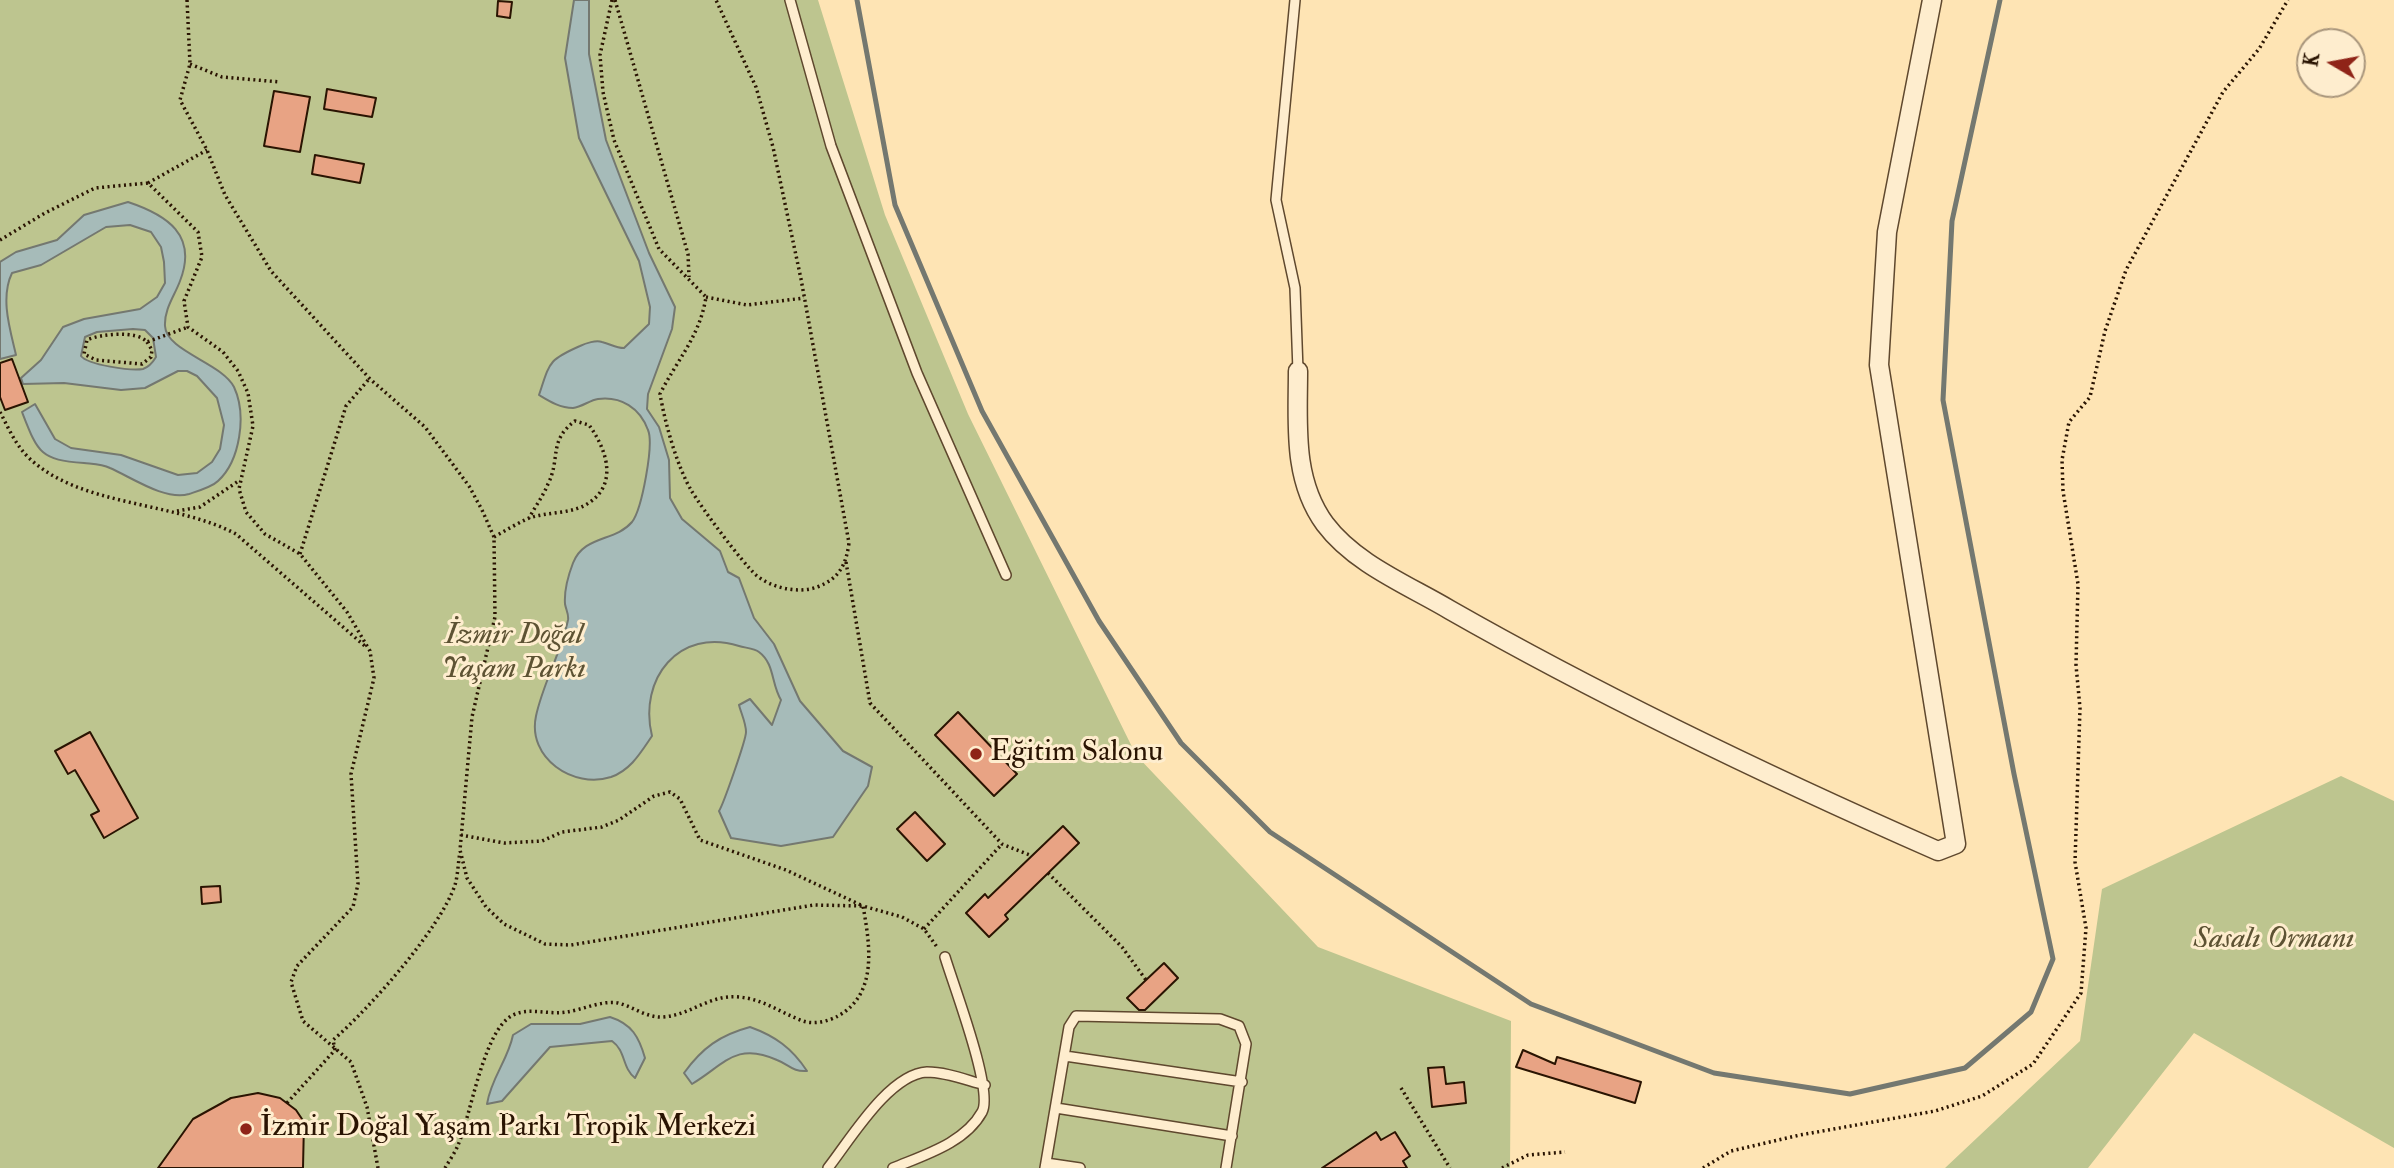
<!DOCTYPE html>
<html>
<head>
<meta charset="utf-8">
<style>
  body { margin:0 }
  #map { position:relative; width:2394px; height:1168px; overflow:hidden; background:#fee4b4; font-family:"IM FELL Double Pica",serif }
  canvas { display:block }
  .north { position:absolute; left:2296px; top:28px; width:70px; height:70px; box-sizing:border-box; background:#feedce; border:2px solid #a9967c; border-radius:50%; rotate:280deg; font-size:19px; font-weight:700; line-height:28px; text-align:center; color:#2a1402 }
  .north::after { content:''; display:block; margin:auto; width:24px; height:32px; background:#8f2418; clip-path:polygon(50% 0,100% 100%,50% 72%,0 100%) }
</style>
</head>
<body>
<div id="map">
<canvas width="2394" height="1168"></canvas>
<div class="north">K</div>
</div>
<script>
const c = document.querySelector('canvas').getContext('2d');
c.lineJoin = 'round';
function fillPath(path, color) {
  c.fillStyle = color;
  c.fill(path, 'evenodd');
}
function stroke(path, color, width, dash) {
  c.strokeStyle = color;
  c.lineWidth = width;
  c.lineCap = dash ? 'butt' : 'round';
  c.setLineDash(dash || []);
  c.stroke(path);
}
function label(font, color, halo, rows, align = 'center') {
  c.font = font + ' "IM FELL Double Pica",serif';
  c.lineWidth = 6;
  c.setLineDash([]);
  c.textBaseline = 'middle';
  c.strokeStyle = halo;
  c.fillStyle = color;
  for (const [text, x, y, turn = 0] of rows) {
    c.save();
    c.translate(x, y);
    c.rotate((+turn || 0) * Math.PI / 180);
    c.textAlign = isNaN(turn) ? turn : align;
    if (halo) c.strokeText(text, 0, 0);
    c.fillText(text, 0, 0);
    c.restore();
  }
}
const green = new Path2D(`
  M0 0H818L885 215 968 414 1136 755 1318 947 1511 1021 1510 1168H0Z
  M2341 776 2394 801V1148L2194 1033 2088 1168H1945L2080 1041 2102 889Z`);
const water = new Path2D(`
  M574 0H589V54L606 140 649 253 675 307 672 329 648 394 647 409 659 427 669 460 670 498 682 519 720 551 728 572 739 578 754 618 774 644 800 701 843 751 872 767 868 786 833 837 781 846 731 838 719 811C723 805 746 740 746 732 746 723 741 713 739 705L750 699 772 725 781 700C771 684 775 664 759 652 754 648 745 648 739 646 679 627 638 679 652 736 641 752 631 770 611 777 573 789 527 758 536 716 543 683 561 653 568 620 569 614 566 610 565 604 564 590 568 576 573 563 584 535 615 542 632 522 642 509 654 444 648 430 640 408 621 396 598 399 590 400 582 407 573 408 560 408 549 401 539 395 550 362 548 360 580 346 586 343 596 340 602 342 611 344 615 348 624 348L649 324 650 307 639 261 579 138 565 58Z
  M128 202C167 215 198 235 180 281 175 295 164 309 165 326 166 351 222 363 234 387 247 415 240 461 218 481 212 487 198 491 189 494 165 501 131 477 110 468 102 464 93 464 84 463 40 460 38 453 22 412L35 404 55 439 71 448 121 455 178 475 197 473 212 462 220 449 224 425 217 398 197 376 187 371H178L145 388 121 390 64 383 23 384 21 378 41 360 63 327 84 319 140 309 157 297 165 283 164 262 161 247 151 232 130 225 106 227 41 265 12 273C0 298 10 329 16 355L0 359V262L16 252 57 240 84 215ZM133 329 145 330 153 338 156 357C153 362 149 367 143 369 131 371 88 365 81 356L85 337 97 332Z
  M610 1017C632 1024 639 1037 645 1058L635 1078C622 1068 626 1051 612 1041L550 1047 502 1101 487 1104C491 1078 508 1060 513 1035L531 1024H580Z
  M750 1027C775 1036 792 1048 807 1071 792 1072 790 1065 777 1060 736 1041 724 1065 692 1084L684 1073C702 1048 720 1035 750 1027Z`);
const stream = new Path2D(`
  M857 0 895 205 982 411 1099 621 1181 743 1270 832 1531 1004 1714 1073 1850 1094 1965 1068 2031 1012 2053 959 2014 774 1943 400 1952 221 2000 0`);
const building = new Path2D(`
  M498 1 512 2 510 18 497 16Z
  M327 89 376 98 372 117 324 109Z
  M274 91 310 97 300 152 264 146Z
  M315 155 364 164 360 183 312 174Z
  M12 359 28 402 5 410 0 397V363Z
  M958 712 1017 774 994 796 935 735Z
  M90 732 138 818 104 838 91 815 99 811 75 770 68 774 55 751Z
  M915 812 945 844 927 861 897 829Z
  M1063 826 1079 843 1005 915 1008 919 989 937 966 913 985 894 988 898Z
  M220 886 221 902 202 904 201 887Z
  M1164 963 1178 978 1145 1010H1139L1127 998Z
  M1523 1050 1555 1064 1557 1057 1641 1082 1635 1103 1516 1067Z
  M1444 1067 1446 1084 1464 1082 1466 1103 1432 1107 1428 1068Z
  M258 1093 280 1098 296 1110 304 1122 303 1168H158L193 1119 231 1098Z
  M1376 1132 1381 1140 1395 1132 1410 1156 1403 1161 1407 1168H1322Z`);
const path = new Path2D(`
  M187 0 190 64 180 100 207 150 225 195 271 271 370 379 425 427 469 486 482 510 494 537 495 617 472 717 460 850 467 878 486 907 504 924 545 944 571 945 814 905 863 906 902 917 924 929 937 947
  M612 0 600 55 603 92 614 140 659 249 706 297C700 336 677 360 660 394 665 423 677 466 691 490 703 510 741 561 756 575 771 588 799 594 817 587 839 579 846 565 849 543L801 279 773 147 756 87 716 0
  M615 0 688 254 689 277
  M190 64 222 77 280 82
  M148 183 207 150
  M0 240 45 213 95 188 148 183 198 232 202 257 184 301 188 327 223 352 238 371 248 393 253 426 239 489 246 512 265 534 300 554 347 612 370 651 374 678 351 774 358 884 353 907 297 966 291 982 303 1021 351 1062 367 1107 378 1168
  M706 297 747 305 804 298
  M147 342 152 350 151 357 142 364 96 360 84 354 87 340C100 334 137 330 147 342L188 327
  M0 412C8 427 15 444 28 457 79 507 174 501 236 534L366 647
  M177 511 200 507 240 480
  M494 537C505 531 516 524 527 519 546 511 573 515 590 502 619 482 605 447 589 425L575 421C548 441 561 458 548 484 543 496 535 507 529 518
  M300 554 346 406 369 379
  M846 562 870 703 1002 844 1032 856
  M1048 873 1122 947 1146 980
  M924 929 1002 844
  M1401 1088 1450 1168
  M287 1103 335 1050 333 1040C369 1009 440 929 455 885 458 875 458 863 460 852
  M445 1168C449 1161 455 1153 458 1145 471 1116 483 1030 513 1015 530 1007 548 1015 566 1012 582 1010 602 1000 618 1003 634 1007 647 1018 663 1017 691 1015 710 994 739 997 763 999 781 1013 803 1021 814 1025 829 1021 838 1016 878 994 870 945 863 906L786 870 700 840 680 799 670 792 654 796 619 820 602 827 562 832 542 841 504 843 461 835
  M1502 1168 1528 1155 1565 1152
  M1703 1168 1731 1151 1800 1135 1935 1111 1982 1096 2033 1064 2081 993 2086 928 2075 862 2080 708 2076 665 2078 584 2063 491 2062 460 2069 422 2090 397 2105 331 2126 270 2223 92 2259 49 2288 0`);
const service = new Path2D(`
  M790 0 831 146 917 373 1006 575
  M1295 0 1276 200 1295 288 1298 371
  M1065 1056 1242 1082
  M1056 1108 1232 1136
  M1046 1163 1080 1168
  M828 1168C850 1140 889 1074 927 1072 946 1072 966 1080 985 1085
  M893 1168C924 1155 965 1143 982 1112 994 1091 953 984 945 957
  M1045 1168 1069 1027 1076 1016 1220 1019 1239 1026 1246 1044 1226 1168`);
const minor = new Path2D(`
  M1298 371C1298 423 1292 479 1325 524 1355 564 1408 585 1450 610 1608 700 1772 778 1938 851L1956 844 1879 365 1887 232 1932 0`);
const markers = [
  [976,754,7,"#8f2418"],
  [246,1129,7,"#8f2418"]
];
const parkNames = [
  ["İzmir Doğal",514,637],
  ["Yaşam Parkı",514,671],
  ["Sasalı Ormanı",2274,941]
];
const poiNames = [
  ["Eğitim Salonu",990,754],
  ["İzmir Doğal Yaşam Parkı Tropik Merkezi",260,1129]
];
fillPath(green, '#bdc58f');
fillPath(water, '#a6bbb9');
stroke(water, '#747870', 2);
stroke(stream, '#747870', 5);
fillPath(building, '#e8a384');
stroke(building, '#2a1402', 2);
stroke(service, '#5f482e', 12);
stroke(minor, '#5f482e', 21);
stroke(path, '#2a1402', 3.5, [2, 3.5]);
stroke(service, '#feedce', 9);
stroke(minor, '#feedce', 18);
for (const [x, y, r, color] of markers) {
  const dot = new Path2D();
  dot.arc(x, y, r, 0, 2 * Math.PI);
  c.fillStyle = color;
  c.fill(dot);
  stroke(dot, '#feedce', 2.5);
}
label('italic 30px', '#5d5233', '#feedce', parkNames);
label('30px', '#2a1402', '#feedce', poiNames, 'left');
</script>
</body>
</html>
